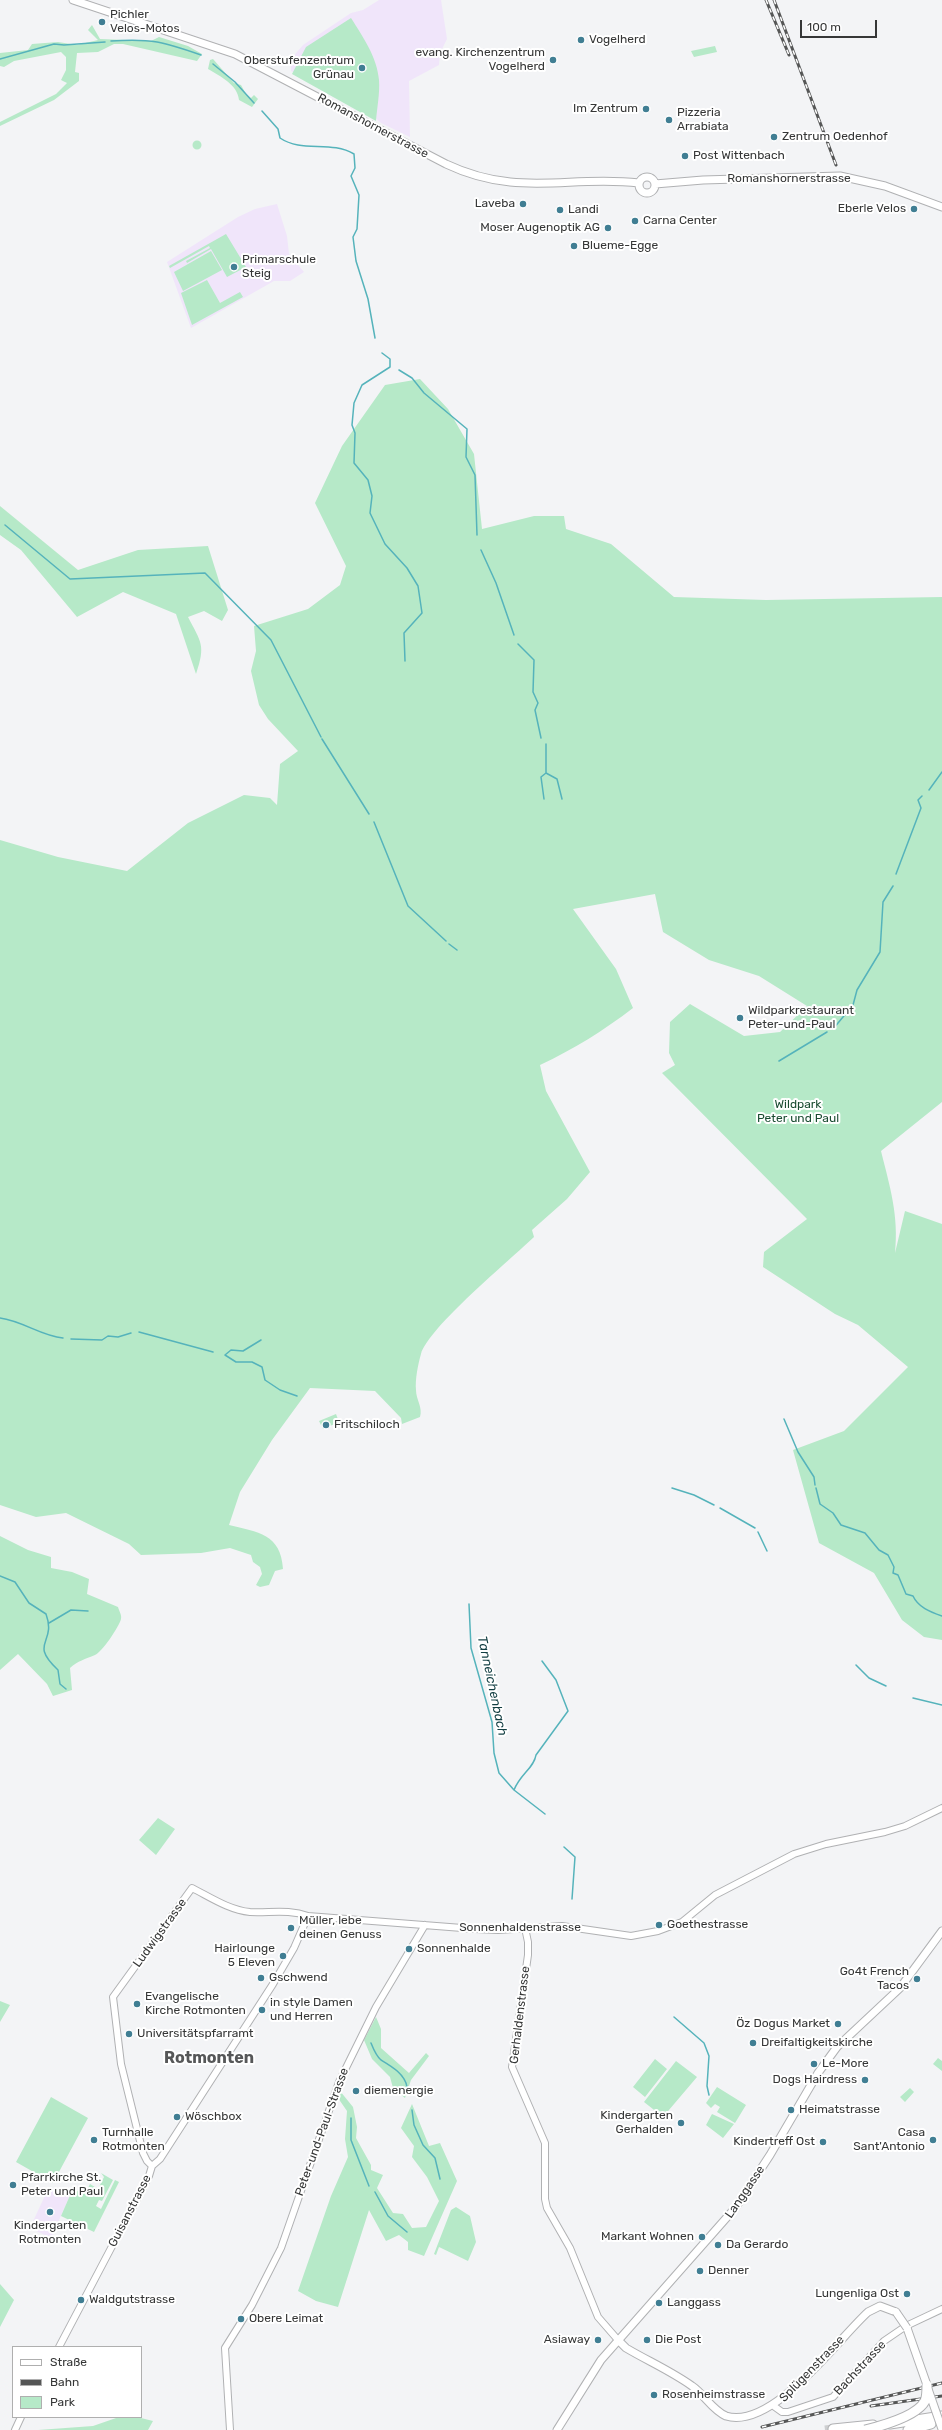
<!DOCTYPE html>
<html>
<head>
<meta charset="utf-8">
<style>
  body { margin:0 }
  #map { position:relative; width:942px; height:2430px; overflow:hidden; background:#f3f4f6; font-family:Rubik,sans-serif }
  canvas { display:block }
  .legend { position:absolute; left:12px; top:2346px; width:130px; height:72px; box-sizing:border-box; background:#fff; border:1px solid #afafaf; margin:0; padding:5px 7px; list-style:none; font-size:12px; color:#363737 }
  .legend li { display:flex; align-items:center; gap:8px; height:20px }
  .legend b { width:20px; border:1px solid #afafaf }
  .scale { position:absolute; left:800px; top:20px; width:77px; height:18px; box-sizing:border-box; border:2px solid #363737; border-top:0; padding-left:5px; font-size:12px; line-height:14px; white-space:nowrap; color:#363737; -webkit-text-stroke:3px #fff; paint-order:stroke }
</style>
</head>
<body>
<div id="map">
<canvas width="942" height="2430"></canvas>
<ul class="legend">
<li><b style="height:5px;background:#fff"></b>Straße</li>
<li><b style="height:5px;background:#555656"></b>Bahn</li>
<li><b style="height:11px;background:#b6e9c8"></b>Park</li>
</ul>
<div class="scale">100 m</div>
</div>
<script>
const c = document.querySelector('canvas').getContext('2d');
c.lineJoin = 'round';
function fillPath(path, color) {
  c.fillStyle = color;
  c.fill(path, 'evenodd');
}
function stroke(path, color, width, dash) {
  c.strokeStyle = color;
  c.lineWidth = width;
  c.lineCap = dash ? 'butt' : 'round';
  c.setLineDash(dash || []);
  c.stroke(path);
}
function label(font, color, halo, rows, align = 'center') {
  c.font = font + ' Rubik,sans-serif';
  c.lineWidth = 4;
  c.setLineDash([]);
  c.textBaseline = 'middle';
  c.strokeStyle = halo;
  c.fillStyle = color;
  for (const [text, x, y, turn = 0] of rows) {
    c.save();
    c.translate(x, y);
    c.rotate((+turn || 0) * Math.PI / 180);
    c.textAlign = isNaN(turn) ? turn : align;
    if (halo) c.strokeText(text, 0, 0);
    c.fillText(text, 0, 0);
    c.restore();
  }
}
const education = new Path2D(`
  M379 0H441L447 39 440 53 439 65 409 81 410 137 381 123 373 116 291 71V59L303 45 351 13 363 10Z
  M277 204 287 236 289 254 304 272 290 281H274L191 328 167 262 238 217 255 209Z
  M61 2188 71 2193 51 2238 30 2228 48 2189Z`);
const green = new Path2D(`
  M351 18C363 37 377 57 379 80 380 93 377 108 376 121L292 74 306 47Z
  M92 25 100 39 151 41 159 37 188 46 202 54 197 61 123 44H114L98 52 77 53 75 72 79 73V81L54 100 0 126V122L56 94 67 83 61 80 66 70V57L61 52 14 61 4 67 0 66V53L28 50 32 44 58 42 77 45 98 40 88 30Z
  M715 46 717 52 694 57 691 51Z
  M213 59 234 83 241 85 246 94 251 98 254 95 258 99 252 107 239 100C238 85 220 76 208 69L210 60Z
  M192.5 145a4.5 4.5 0 1 1 9 0a4.5 4.5 0 1 1-9 0Z
  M226 234 246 267 227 277 211 249 187 263 186 261 210 248 209 246 170 268 169 266Z
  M211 251 222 270 183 291 174 272Z
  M207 280 220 303 240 292 243 297 192 325 181 293Z
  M420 379 448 409 474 454 482 529 534 516H564L566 529 611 544 674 597 766 600 942 597V1102L881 1151C890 1187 899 1216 895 1253L905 1211 942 1224V1640L924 1637 902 1620 874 1573 819 1543 793 1450 844 1431 908 1367 858 1325 835 1314 763 1267 764 1252 807 1219 662 1073 675 1065 669 1053 670 1022 690 1004 744 1036 780 1032 807 1006 759 976 709 960 663 932 655 894 573 909 616 969 633 1008C603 1031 574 1049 540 1065L546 1091 590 1172 567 1199 532 1230 534 1237C510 1260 429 1327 421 1354 418 1364 415 1380 416 1390 416 1400 423 1407 420 1417L402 1424 401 1418 375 1391 310 1388 272 1440 240 1492 229 1525C258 1532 281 1534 283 1569L275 1571 269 1585 260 1587 256 1585 262 1574 260 1567 253 1562 251 1555 230 1548 201 1553 141 1555 129 1544 66 1513 36 1517 0 1505V840L58 857 127 871 188 823 244 795 270 798 277 805 280 764 298 751 268 719 259 705 251 671 256 651 254 626 308 609 340 585 346 566 315 503 342 446 385 385Z
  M0 506 78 570 138 550 208 546 228 610 222 621 204 611 188 617C201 642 206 645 196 674L176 614 123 592 77 617 21 550 0 535Z
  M336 1414 339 1422 323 1429 319 1421Z
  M0 1536 28 1550 51 1557V1568L72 1572 89 1579 87 1594 118 1607C119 1611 122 1615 121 1619 119 1627 102 1652 95 1655 85 1659 78 1661 70 1668L72 1690 53 1696 47 1684 18 1654 0 1670Z
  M158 1818 175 1829 156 1855 139 1840Z
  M0 2001 10 2005 0 2022Z
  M376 2017 381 2029V2048L409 2073 426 2053 429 2056 411 2080 405 2098 393 2088 390 2077 372 2059 364 2040Z
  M938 2058 942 2061V2071L933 2064Z
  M655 2059 667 2069 645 2097 633 2087Z
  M676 2061 697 2077 663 2117 644 2102Z
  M717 2087 746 2105 735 2123 717 2112 720 2107 715 2104 711 2108 706 2103Z
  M910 2088 914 2092 905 2102 900 2097Z
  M340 2091 353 2107 357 2127 356 2138 371 2165V2170L383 2175 377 2188 393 2213 403 2214 412 2228 426 2227 439 2201 427 2177 412 2157 414 2146 401 2128 412 2104 429 2146 440 2143 457 2181 424 2256 408 2250V2242L399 2235 386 2241 369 2210 338 2307 316 2301 298 2291 331 2196 348 2157 345 2139 347 2111 338 2098Z
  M51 2097 88 2118 53 2183 16 2162Z
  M712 2114 734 2124 723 2138 706 2125Z
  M101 2173 113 2180 102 2201 99 2200 96 2206 101 2209 115 2180 119 2182 94 2232 61 2216 71 2193 74 2195 81 2187 87 2190 90 2184 98 2189 104 2177Z
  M456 2207 470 2216 476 2242 468 2261 439 2247 436 2255 434 2254 451 2210Z
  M0 2284 14 2300 0 2327Z
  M119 2417H137L153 2421 148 2430H38L93 2426Z`);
const stream = new Path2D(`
  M111 41C151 38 164 42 201 55
  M0 59 54 44 64 45 105 42
  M213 64 235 82 254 103
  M262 111 278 129 280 138C302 153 331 140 354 154L355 168 351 176 359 195 357 229 353 237 356 261 368 299 375 338
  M382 353 390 359V367L362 385 354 403 352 425 355 433 354 463 368 480 372 496 370 513 385 544 407 568 418 586 422 613 404 633 405 661
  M399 370 412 378 424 393 467 429 466 457 475 475 477 535
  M5 525 70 579 205 573 271 640 321 737
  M481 550 496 583 514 635
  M518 644 534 660 533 692 538 703 535 710 541 738
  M322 739 369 814
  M546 773 557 779 562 799
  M929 790 942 772
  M544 799 541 777 546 773V744
  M374 822 408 906 446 941
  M896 874 921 808 918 800 922 796
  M449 944 457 950
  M833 1029 853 1005 857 990 880 952 883 902 893 886
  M779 1061 827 1032
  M0 1318C23 1321 41 1336 63 1338
  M139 1332 213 1352
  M71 1339 102 1340 108 1336 118 1337 131 1333
  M261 1340 243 1351 231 1350 225 1355 236 1362H252L262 1367 265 1380 280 1390 297 1396
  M784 1419 798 1452 814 1477 815 1485
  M672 1488 694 1495 714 1505
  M816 1488 820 1504 833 1513 841 1525 865 1533 879 1550 888 1555 894 1567 893 1573 898 1575 906 1594 913 1596C918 1607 930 1612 942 1616
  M720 1508 755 1528
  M758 1532 767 1551
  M0 1576 15 1582 29 1603 46 1614C57 1644 28 1642 58 1670L60 1684 66 1689
  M469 1604 471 1648 492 1722 494 1753 499 1773 514 1790 545 1814
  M49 1623 71 1610 88 1611
  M856 1665 869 1678 886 1686
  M913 1698 942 1705
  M514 1790C520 1774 534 1768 536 1755L568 1711 556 1680 542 1661
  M564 1847 575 1857 572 1899
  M674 2017 704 2043 709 2056 707 2086 709 2095
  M371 2043C373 2048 376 2056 381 2060 391 2066 405 2074 407 2087
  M412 2110 414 2125 423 2145 435 2158 440 2179
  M351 2118V2140L369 2186
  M375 2192 388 2216 407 2232`);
const motorwayTunnel = new Path2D(`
  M825 2430 833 2429`);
const tertiary = new Path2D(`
  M525 1928 528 1942V1955L512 2067 545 2143V2199L547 2208 570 2248 598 2317 618 2340
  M152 2166 147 2161 143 2153 121 2064 113 1997 192 1888C210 1897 229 1910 250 1912 270 1913 289 1909 308 1916L475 1929 498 1930 562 1926 631 1936 658 1931 682 1922 715 1895 794 1854 826 1844 885 1832 905 1826 942 1808
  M59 2347 149 2176 152 2166 160 2159 273 1984 294 1948 308 1916
  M775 2407 782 2412H788L833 2397 884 2341 906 2326 942 2309
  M15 2430 21 2417
  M230 2430 225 2348 252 2305 281 2248 339 2082 376 2007 425 1925`);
const secondary = new Path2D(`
  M73 0 235 54 446 164C518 198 568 175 639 183
  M639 185a8 8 0 1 1 16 0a8 8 0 1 1-16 0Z
  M655 184 703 180 840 176 885 186 942 207
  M907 2328 927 2385
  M618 2340 626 2348C648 2361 671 2371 692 2386 704 2394 712 2410 726 2416 773 2430 838 2339 868 2312L880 2306 896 2312
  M557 2430 601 2360 736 2207 770 2155 818 2073 837 2047 900 1988 942 1931`);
const motorway = new Path2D(`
  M890 2424 942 2416
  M833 2429 873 2425
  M908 2430 931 2424`);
const rail = new Path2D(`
  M766 0 789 55
  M774 0 836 165
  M871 2406 942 2396
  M762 2427 942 2383`);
const secondaryBridge = new Path2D(`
  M896 2312 907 2328
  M928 2389 942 2429`);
const motorwayBridge = new Path2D(`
  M865 2430C881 2426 917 2416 925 2401 927 2397 927 2390 927 2385`);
const markers = [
  [102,22,4,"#407e93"],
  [581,40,4,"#407e93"],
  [553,60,4,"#407e93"],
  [362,68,4,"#407e93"],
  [646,109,4,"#407e93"],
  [669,120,4,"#407e93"],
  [774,137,4,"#407e93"],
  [685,156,4,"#407e93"],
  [523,204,4,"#407e93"],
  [914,209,4,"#407e93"],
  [560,210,4,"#407e93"],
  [635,221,4,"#407e93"],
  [608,228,4,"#407e93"],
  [574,246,4,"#407e93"],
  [234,267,4,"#407e93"],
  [740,1018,4,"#407e93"],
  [326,1425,4,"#407e93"],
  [659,1925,4,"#407e93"],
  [291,1928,4,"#407e93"],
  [409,1949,4,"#407e93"],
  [283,1956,4,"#407e93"],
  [261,1978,4,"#407e93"],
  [917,1979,4,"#407e93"],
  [137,2004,4,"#407e93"],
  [262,2010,4,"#407e93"],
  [838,2024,4,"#407e93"],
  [129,2034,4,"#407e93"],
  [753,2043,4,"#407e93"],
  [814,2064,4,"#407e93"],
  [865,2080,4,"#407e93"],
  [356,2091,4,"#407e93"],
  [791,2110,4,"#407e93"],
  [177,2117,4,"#407e93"],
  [681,2123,4,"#407e93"],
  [94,2140,4,"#407e93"],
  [933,2140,4,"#407e93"],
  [823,2142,4,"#407e93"],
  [13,2185,4,"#407e93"],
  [50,2212,4,"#407e93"],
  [702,2237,4,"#407e93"],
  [718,2245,4,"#407e93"],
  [700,2271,4,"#407e93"],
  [907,2294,4,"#407e93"],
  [81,2300,4,"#407e93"],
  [659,2303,4,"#407e93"],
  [241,2319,4,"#407e93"],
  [598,2340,4,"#407e93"],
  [647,2340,4,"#407e93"],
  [654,2395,4,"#407e93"]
];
const poiNames = [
  ["Pichler",110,15],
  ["Velos-Motos",110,29],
  ["Vogelherd",589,40],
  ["evang. Kirchenzentrum",545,53,"right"],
  ["Vogelherd",545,67,"right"],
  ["Oberstufenzentrum",354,61,"right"],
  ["Grünau",354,75,"right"],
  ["Im Zentrum",638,109,"right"],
  ["Pizzeria",677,113],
  ["Arrabiata",677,127],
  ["Zentrum Oedenhof",782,137],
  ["Post Wittenbach",693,156],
  ["Laveba",515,204,"right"],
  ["Eberle Velos",906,209,"right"],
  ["Landi",568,210],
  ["Carna Center",643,221],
  ["Moser Augenoptik AG",600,228,"right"],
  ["Blueme-Egge",582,246],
  ["Primarschule",242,260],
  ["Steig",242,274],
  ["Wildparkrestaurant",748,1011],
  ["Peter-und-Paul",748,1025],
  ["Fritschiloch",334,1425],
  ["Müller, lebe",299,1921],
  ["deinen Genuss",299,1935],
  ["Goethestrasse",667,1925],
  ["Hairlounge",275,1949,"right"],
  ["5 Eleven",275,1963,"right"],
  ["Sonnenhalde",417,1949],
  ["Go4t French",909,1972,"right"],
  ["Tacos",909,1986,"right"],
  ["Gschwend",269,1978],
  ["Evangelische",145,1997],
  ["Kirche Rotmonten",145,2011],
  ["in style Damen",270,2003],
  ["und Herren",270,2017],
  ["Öz Dogus Market",830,2024,"right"],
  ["Universitätspfarramt",137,2034],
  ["Dreifaltigkeitskirche",761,2043],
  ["Le-More",822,2064],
  ["Dogs Hairdress",857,2080,"right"],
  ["diemenergie",364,2091],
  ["Heimatstrasse",799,2110],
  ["Kindergarten",673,2116,"right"],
  ["Gerhalden",673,2130,"right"],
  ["Wöschbox",185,2117],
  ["Turnhalle",102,2133],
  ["Rotmonten",102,2147],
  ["Casa",925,2133,"right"],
  ["Sant'Antonio",925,2147,"right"],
  ["Kindertreff Ost",815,2142,"right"],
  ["Pfarrkirche St.",21,2178],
  ["Peter und Paul",21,2192],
  ["Kindergarten",50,2226,"center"],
  ["Rotmonten",50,2240,"center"],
  ["Markant Wohnen",694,2237,"right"],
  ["Da Gerardo",726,2245],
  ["Denner",708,2271],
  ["Lungenliga Ost",899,2294,"right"],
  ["Waldgutstrasse",89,2300],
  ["Langgass",667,2303],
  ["Obere Leimat",249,2319],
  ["Asiaway",590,2340,"right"],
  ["Die Post",655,2340],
  ["Rosenheimstrasse",662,2395]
];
const streetNames = [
  ["Romanshornerstrasse",373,126,28],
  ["Romanshornerstrasse",789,179],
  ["Sonnenhaldenstrasse",520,1928],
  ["Ludwigstrasse",160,1933,-54],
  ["Gerhaldenstrasse",520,2015,-83],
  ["Peter-und-Paul-Strasse",322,2132,-70],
  ["Langgasse",745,2192,-56],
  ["Guisanstrasse",130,2211,-63],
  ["Bachstrasse",860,2368,-47],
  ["Splügenstrasse",812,2369,-46]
];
const parkNames = [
  ["Wildpark",798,1105],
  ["Peter und Paul",798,1119]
];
const waterNames = [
  ["Tanneichenbach",492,1686,78]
];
const districtNames = [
  ["Rotmonten",209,2058]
];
fillPath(education, '#f0e5fa');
fillPath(green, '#b6e9c8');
stroke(stream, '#55b3bb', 1.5);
stroke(motorwayTunnel, '#cdced0', 9, [9, 4.5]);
stroke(tertiary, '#b0b1b3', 8);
stroke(secondary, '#b0b1b3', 9);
stroke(motorway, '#b0b1b3', 11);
stroke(tertiary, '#fff', 6);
stroke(secondary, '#fff', 7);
stroke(motorway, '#fff', 9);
stroke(rail, '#555656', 3);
stroke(rail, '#fff', 1.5, [4.5]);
stroke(secondaryBridge, '#b0b1b3', 9, []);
stroke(motorwayBridge, '#b0b1b3', 11, []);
stroke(secondaryBridge, '#fff', 7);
stroke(motorwayBridge, '#fff', 9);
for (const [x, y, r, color] of markers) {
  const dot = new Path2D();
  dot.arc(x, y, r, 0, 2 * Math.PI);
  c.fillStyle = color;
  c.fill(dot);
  stroke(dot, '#fff', 1.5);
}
label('12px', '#363737', '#fff', poiNames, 'left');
label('12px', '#363737', '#fff', streetNames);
label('12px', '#1a4c31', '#fff', parkNames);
label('italic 13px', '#123e42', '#fff', waterNames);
label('bold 16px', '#565758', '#fff', districtNames);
</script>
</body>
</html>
